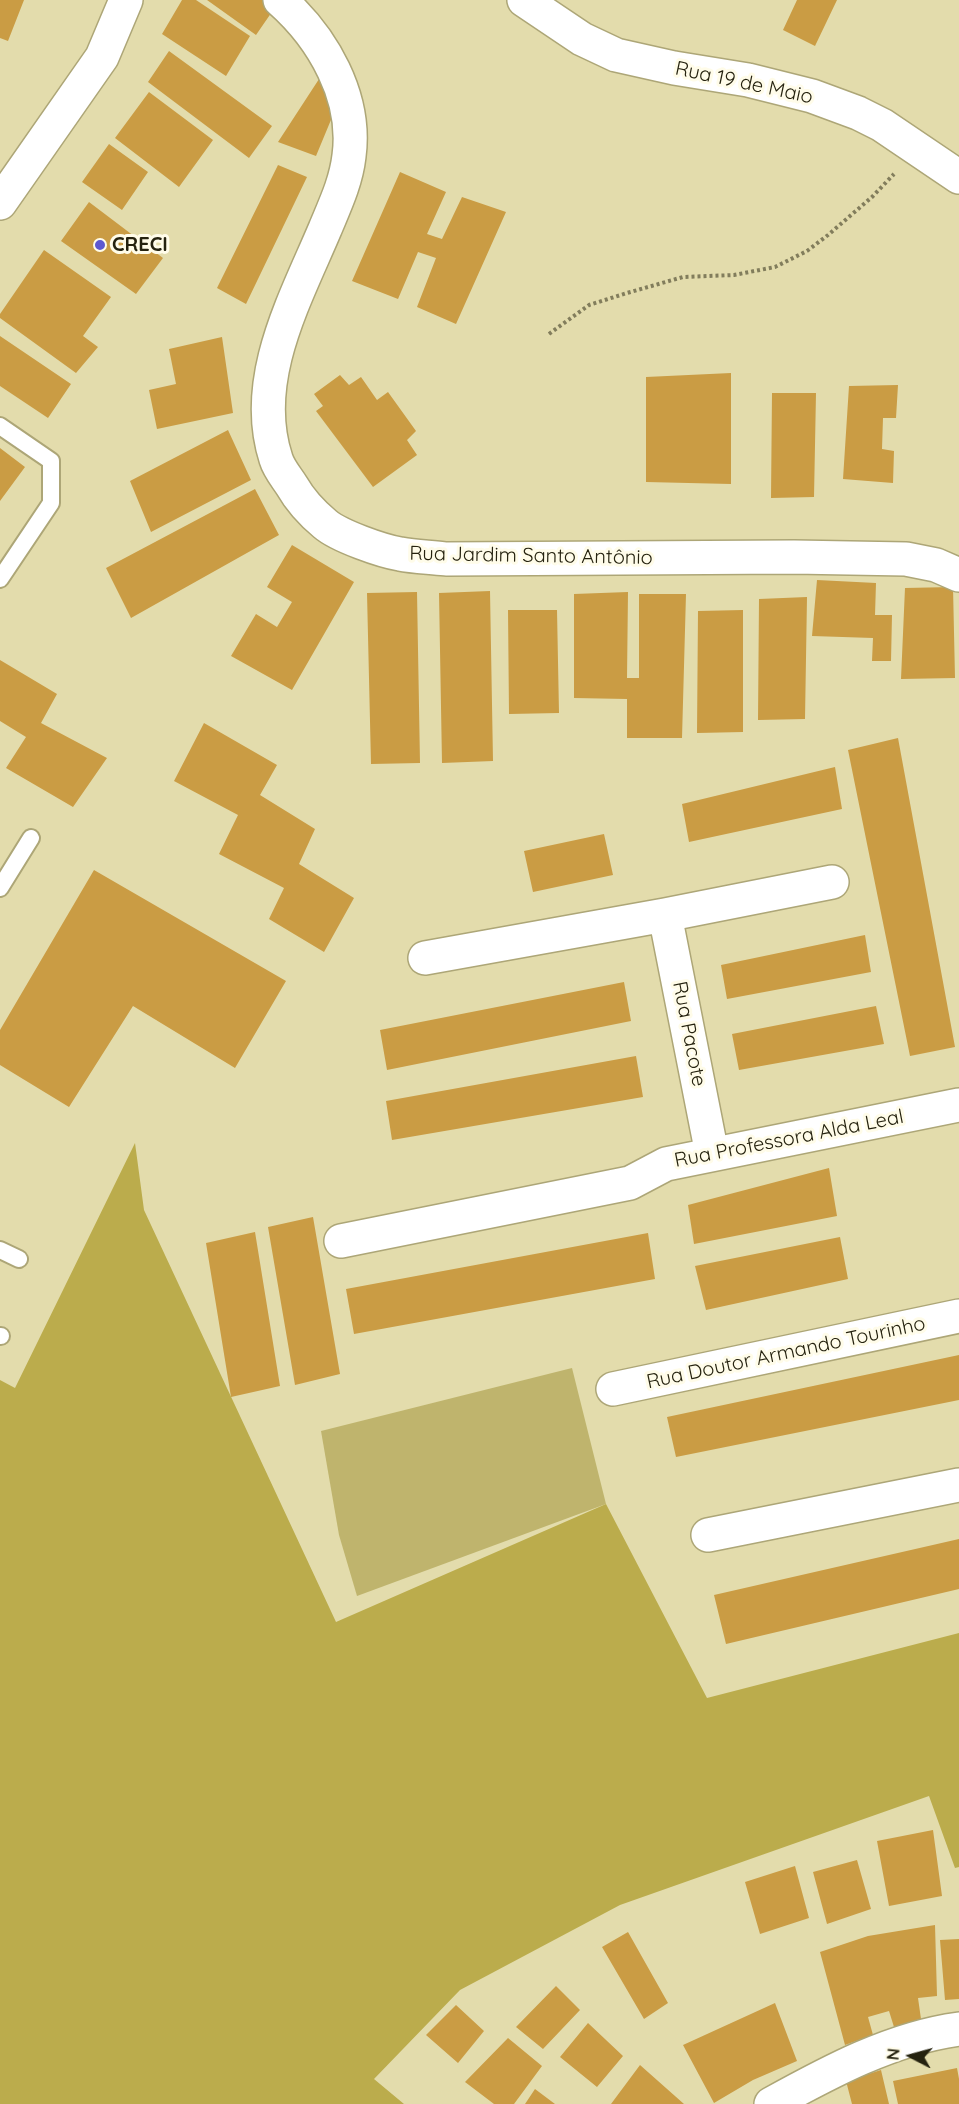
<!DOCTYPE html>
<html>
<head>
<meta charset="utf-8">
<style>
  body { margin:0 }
  #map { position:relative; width:959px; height:2104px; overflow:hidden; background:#e3dcac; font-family:Quicksand,sans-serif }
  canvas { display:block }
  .north { position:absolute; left:881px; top:2026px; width:60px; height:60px; -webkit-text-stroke:4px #fffce9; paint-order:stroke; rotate:276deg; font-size:16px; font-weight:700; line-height:24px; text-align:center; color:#25220f }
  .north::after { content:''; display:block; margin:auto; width:21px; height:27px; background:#25220f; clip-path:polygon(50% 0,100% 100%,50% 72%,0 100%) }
</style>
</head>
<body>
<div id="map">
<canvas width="959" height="2104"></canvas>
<div class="north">N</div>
</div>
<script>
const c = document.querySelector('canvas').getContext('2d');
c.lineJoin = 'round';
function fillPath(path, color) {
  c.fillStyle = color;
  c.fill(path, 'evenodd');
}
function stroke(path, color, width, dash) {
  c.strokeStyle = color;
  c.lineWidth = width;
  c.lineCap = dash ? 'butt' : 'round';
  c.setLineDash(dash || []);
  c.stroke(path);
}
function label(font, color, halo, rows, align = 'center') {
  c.font = font + ' Quicksand,sans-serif';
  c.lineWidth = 6;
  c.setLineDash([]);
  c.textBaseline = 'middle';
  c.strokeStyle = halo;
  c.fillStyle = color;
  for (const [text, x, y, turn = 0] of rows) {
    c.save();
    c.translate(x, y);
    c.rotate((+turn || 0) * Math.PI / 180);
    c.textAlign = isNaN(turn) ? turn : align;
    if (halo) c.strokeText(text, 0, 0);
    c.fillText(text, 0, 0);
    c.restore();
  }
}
const green = new Path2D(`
  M572 1368 606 1504 357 1596 339 1535 321 1431Z`);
const forest = new Path2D(`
  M135 1143 144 1210 336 1622 606 1504 707 1698 959 1633V1867L955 1868 929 1796 620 1905 460 1990 374 2079 404 2104H0V1380L15 1388Z`);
const building = new Path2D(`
  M0 0H24L8 41 0 38Z
  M182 0H196L250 36 226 76 162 34Z
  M207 0H269L276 6 256 35Z
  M797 0H837L815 46 783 30Z
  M169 51 272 126 249 158 148 82Z
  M321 76 333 115 316 156 278 142Z
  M149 92 213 140 179 187 115 138Z
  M109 144 148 172 122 210 82 182Z
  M278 165 307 177 246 304 217 288Z
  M400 172 446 192 427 234 442 239 462 197 506 212 456 324 417 307 436 258 418 252 398 299 352 281Z
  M89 202 163 258 136 294 61 241Z
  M44 250 111 297 83 336 98 347 76 373 0 318V314Z
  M0 336 71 384 48 418 0 386Z
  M222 337 233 413 157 429 149 390 176 384 169 349Z
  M731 373V484L646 482V377Z
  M340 375 349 385 361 377 377 400 388 392 416 431 407 440 417 455 373 487 316 411 323 406 314 394Z
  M898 385 896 418H883L882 449 894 451 893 483 843 479 849 386Z
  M772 393H816L814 497 771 498Z
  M228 430 251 480 151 532 130 481Z
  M0 448 25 467 0 501Z
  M255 489 279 535 131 618 106 568Z
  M292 545 354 582 292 690 231 656 256 614 277 627 292 602 267 587Z
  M817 580 876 583 875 615H892L891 661H872L873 638 812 636Z
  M953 587 955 678 901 679 905 588Z
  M490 591 493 761 442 763 439 593Z
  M417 592 420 763 371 764 367 593Z
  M628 592 627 678H639V594H686L682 738H627V699L574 698V594Z
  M807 597 805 719 758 720 759 599Z
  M508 610H557L559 713 509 714Z
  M743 610V732L697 733 698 611Z
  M0 660 57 694 41 723 107 758 73 807 6 768 26 737 0 721Z
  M204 723 277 765 260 795 315 829 299 864 354 898 324 952 269 919 284 888 219 854 238 815 174 781Z
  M898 738 955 1047 910 1056 848 750Z
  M835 767 842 809 689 842 682 804Z
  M604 834 613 875 533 892 524 851Z
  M94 870 286 981 235 1068 133 1006 69 1107 0 1065V1030Z
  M865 935 871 972 727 999 721 965Z
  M624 982 631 1021 387 1070 380 1030Z
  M876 1006 884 1044 739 1070 732 1034Z
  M636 1056 643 1097 392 1140 386 1101Z
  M829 1168 837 1216 694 1244 688 1205Z
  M313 1217 340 1374 295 1385 268 1227Z
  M255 1232 280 1386 231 1397 206 1243Z
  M648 1233 655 1279 354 1334 346 1289Z
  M840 1237 848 1279 706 1310 695 1266Z
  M959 1355V1400L676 1457 667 1417Z
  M959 1539V1589L726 1644 714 1595Z
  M933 1830 942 1896 889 1906 877 1841Z
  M857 1860 871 1909 827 1924 813 1872Z
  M795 1866 809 1918 760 1934 745 1882Z
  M935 1925 937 1996 918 1998 921 2019 894 2027 889 2011 868 2017 873 2035 845 2045 820 1952 868 1936Z
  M628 1932 668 2003 644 2019 602 1947Z
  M959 1939V1999L945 2000 940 1940Z
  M556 1986 580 2010 543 2049 516 2027Z
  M775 2003 797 2061 753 2080 714 2103 683 2045Z
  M456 2005 484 2031 458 2063 426 2035Z
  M588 2023 623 2056 597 2087 560 2057Z
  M508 2038 542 2066 514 2104H494L465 2082Z
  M640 2065 684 2104H611Z
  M957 2068 959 2079V2104H898L893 2081Z
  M881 2070 889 2104H852L846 2081Z
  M535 2089 555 2104H525Z`);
const path = new Path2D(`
  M549 334 589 305 627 293 683 277 734 275 775 267 807 251 828 235 872 197 894 174`);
const service = new Path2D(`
  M0 426 51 461V503L0 579
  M0 888 31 838
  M0 1250 19 1259
  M0 1336H1`);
const minor = new Path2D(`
  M280 0C323 38 357 97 349 156 346 182 335 205 325 229 295 300 250 380 276 459 279 469 287 478 292 486 300 500 313 514 325 524 339 536 382 551 400 554 415 557 431 557 446 559L794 557 906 559 936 565 959 575
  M524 0 582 39 616 55 674 68 748 80 812 96 858 113 882 125 959 177
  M665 915 712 1154
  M425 958 665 915 832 882
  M341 1241 630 1183 666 1164 959 1105
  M613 1389 959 1316
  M708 1535 959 1485
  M771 2104C829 2072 892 2038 959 2029`);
const secondary = new Path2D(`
  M0 203 102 57 126 0`);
const markers = [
  [100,245,6,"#5e58d0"]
];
const streetNames = [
  ["Rua 19 de Maio",744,83,12],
  ["Rua Jardim Santo Antônio",531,556,1],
  ["Rua Pacote",689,1034,79],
  ["Rua Professora Alda Leal",789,1139,-11],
  ["Rua Doutor Armando Tourinho",786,1353,-12]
];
const poiNames = [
  ["CRECI",112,245]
];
fillPath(green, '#bfb46d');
fillPath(forest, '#bbac4c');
fillPath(building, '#ca9c44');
stroke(service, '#ada677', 20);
stroke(minor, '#ada677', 36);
stroke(secondary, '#ada677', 36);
stroke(path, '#827d5c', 4, [3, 3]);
stroke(service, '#fff', 16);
stroke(minor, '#fff', 33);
stroke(secondary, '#fff', 33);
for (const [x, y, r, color] of markers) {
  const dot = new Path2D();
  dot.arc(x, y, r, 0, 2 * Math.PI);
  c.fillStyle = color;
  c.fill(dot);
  stroke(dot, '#fffce9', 2);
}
label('20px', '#25220f', '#fffce9', streetNames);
label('bold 20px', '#25220f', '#fffce9', poiNames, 'left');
</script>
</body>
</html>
